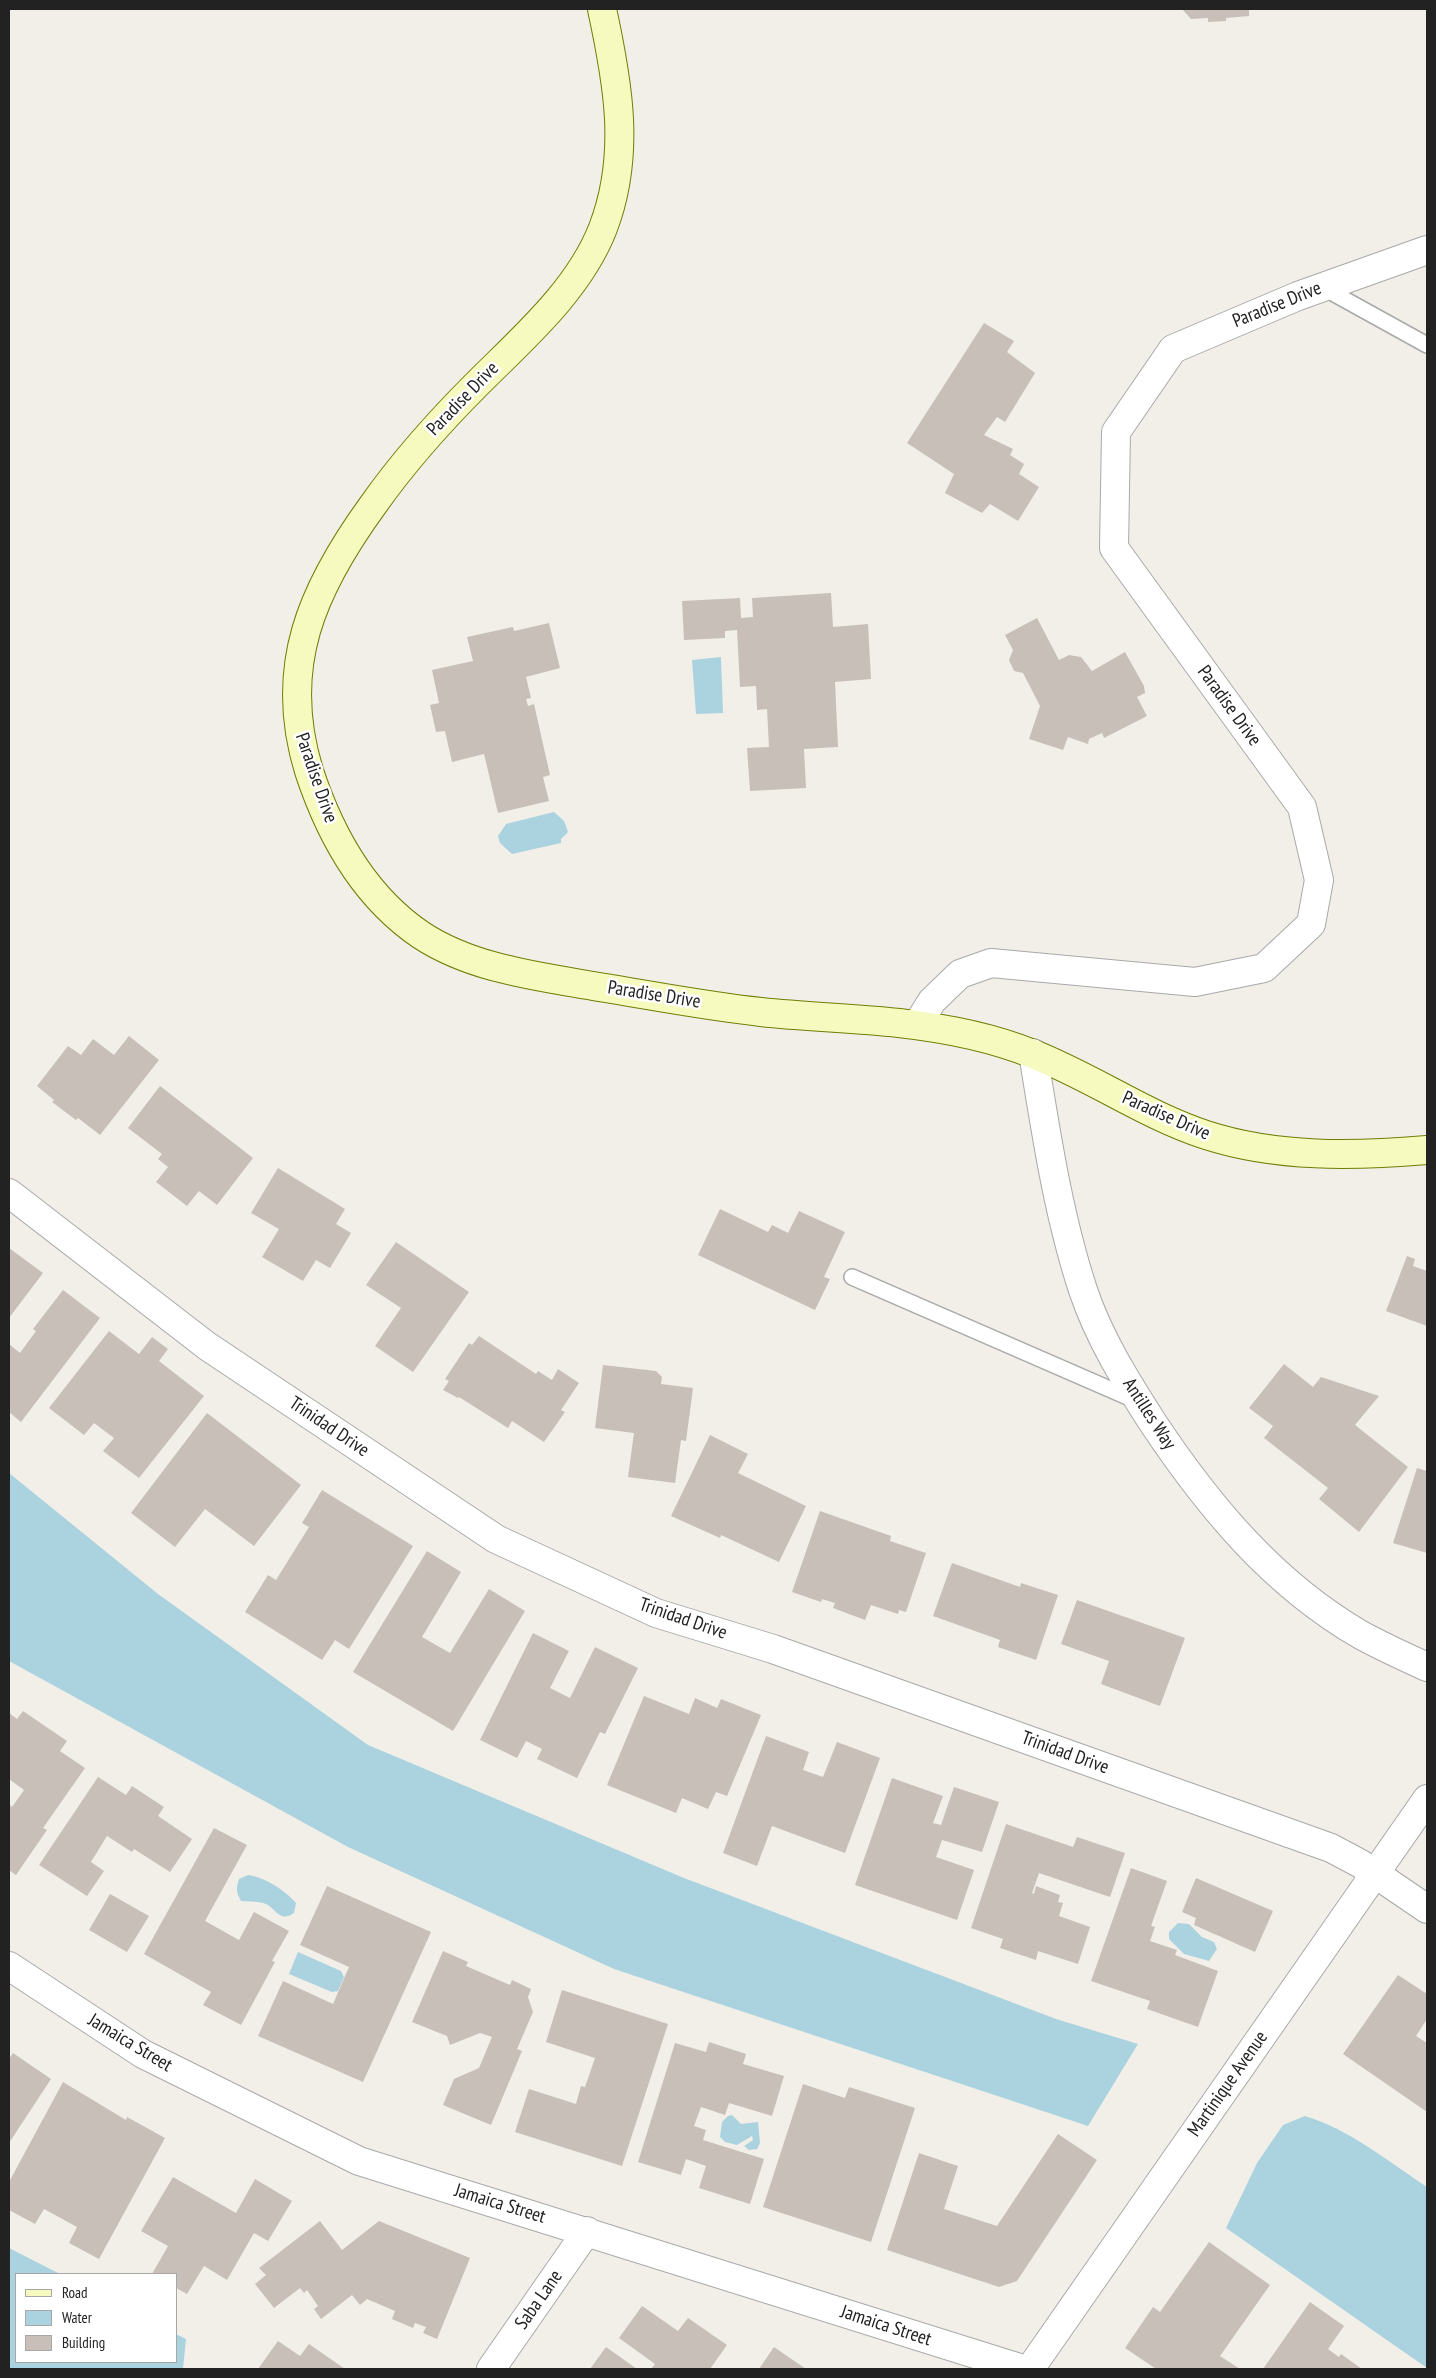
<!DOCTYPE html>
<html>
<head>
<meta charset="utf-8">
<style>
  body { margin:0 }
  #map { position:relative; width:1436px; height:2378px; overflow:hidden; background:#f2efe9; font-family:"PT Sans Narrow",sans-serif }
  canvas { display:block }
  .frame { position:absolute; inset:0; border:10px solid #222; pointer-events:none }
  .legend { position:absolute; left:15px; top:2273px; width:162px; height:90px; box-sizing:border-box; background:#fff; border:1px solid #a7a7a7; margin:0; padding:6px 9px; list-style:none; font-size:15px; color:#222 }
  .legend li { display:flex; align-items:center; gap:10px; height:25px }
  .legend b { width:25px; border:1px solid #a7a7a7 }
</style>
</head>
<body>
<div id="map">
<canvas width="1436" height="2378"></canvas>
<div class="frame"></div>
<ul class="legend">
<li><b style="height:6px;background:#f7fabf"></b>Road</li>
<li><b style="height:14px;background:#aad3df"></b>Water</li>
<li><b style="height:14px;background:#c7bfb8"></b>Building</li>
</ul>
</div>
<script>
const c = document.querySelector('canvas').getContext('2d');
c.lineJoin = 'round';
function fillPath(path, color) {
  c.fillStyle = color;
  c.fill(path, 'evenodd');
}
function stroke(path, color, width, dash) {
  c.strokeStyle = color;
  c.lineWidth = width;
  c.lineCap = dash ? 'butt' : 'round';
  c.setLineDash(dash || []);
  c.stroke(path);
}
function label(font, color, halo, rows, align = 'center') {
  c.font = font + ' "PT Sans Narrow",sans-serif';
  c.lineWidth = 5;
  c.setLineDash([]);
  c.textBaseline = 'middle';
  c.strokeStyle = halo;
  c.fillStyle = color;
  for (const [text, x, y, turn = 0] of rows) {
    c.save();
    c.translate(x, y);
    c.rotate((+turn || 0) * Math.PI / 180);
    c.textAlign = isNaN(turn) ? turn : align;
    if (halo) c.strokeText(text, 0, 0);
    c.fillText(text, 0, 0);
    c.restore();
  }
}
const water = new Path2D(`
  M721 657 723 713 696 714 692 660Z
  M554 812 564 821 568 832 561 839V843L512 854 500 843 498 836 506 824Z
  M9 1473 158 1594 368 1745 684 1878 1056 2019 1138 2044 1088 2126 614 1969 348 1847 9 1661Z
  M248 1875C264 1877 285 1890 296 1903L294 1913C280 1923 276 1909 266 1904 260 1901 248 1902 241 1901 236 1892 236 1888 239 1879Z
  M1178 1923 1189 1924 1202 1937 1214 1942 1217 1949 1209 1961 1184 1954 1169 1939V1932Z
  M298 1952 341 1971 344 1977 338 1991 332 1992 289 1974Z
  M732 2115 741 2124 758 2122 760 2143 757 2149 749 2150 744 2146 753 2140 752 2136 737 2145 725 2142 720 2137 722 2122 728 2116Z
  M1305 2116C1349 2129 1389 2162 1427 2187V2368L1226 2228 1257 2163 1283 2125Z
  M9 2248 60 2274H16V2362H176V2334L186 2339 183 2369H9Z`);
const building = new Path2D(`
  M1182 9H1249V16L1226 18V21L1208 22V18L1191 19Z
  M984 323 1014 341 1007 352 1035 373 1005 422 997 417 984 435 1013 449 1010 455 1024 464 1019 474 1039 487 1018 521 990 504 982 513 945 493 954 474 907 443Z
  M831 593 833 627 868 624 871 679 835 682 838 747 804 749 806 788 750 791 747 748 769 747 767 709 757 710 756 686 740 687 737 630 725 631V638L684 640 682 601 740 598 741 618 753 617 752 598Z
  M1037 618 1059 660 1069 655 1081 657 1092 671 1125 652 1144 686 1145 693 1137 697 1147 716 1104 738 1102 733 1089 739 1088 744 1068 737 1063 750 1029 739 1040 706 1023 673 1014 671 1009 660 1013 650 1005 635Z
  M549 623 560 668 526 677 531 698 526 699 528 706 534 704 550 775 543 777 549 801 498 813 484 754 452 762 445 731 436 732 430 705 439 703 432 670 473 661 467 637 513 627 514 631Z
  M129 1036 159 1060 100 1135 78 1118 76 1120 52 1102 54 1100 37 1086 68 1046 81 1055 93 1039 114 1055Z
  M160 1086 253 1158 217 1205 199 1191 187 1206 156 1182 168 1167 158 1159 162 1154 128 1128Z
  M278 1168 345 1209 336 1224 351 1233 330 1268 316 1260 303 1281 262 1257 279 1229 251 1213Z
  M720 1209 768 1232 772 1225 788 1233 799 1211 845 1232 824 1277 830 1279 815 1310 698 1255Z
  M396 1242 469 1292 413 1372 375 1346 401 1308 366 1285Z
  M9 1248 43 1273 9 1318Z
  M1407 1256 1415 1259 1413 1266 1427 1271V1326L1386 1311Z
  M63 1290 100 1318 21 1422 9 1412V1344L20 1353 36 1331 33 1329Z
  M109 1331 139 1354 152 1337 168 1349 159 1361 204 1396 139 1478 103 1451 114 1438 94 1423 84 1435 49 1408Z
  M479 1336 536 1374 538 1371 552 1380 558 1369 579 1383 561 1410 565 1412 544 1442 512 1421 508 1428 459 1397 458 1398 443 1390 449 1381 445 1379 469 1343 472 1345Z
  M1284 1364 1313 1387 1321 1377 1379 1396 1355 1425 1408 1467 1359 1532 1319 1499 1328 1488 1264 1438 1273 1426 1249 1408Z
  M603 1365 656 1371 662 1377 661 1384 693 1388 686 1441 681 1440 675 1483 628 1477 634 1433 595 1428Z
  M207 1413 301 1485 254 1546 205 1509 175 1547 131 1513Z
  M710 1435 748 1454 738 1473 806 1506 779 1562 721 1535 720 1538 671 1516Z
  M1417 1468 1427 1471V1553L1393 1543Z
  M322 1490 413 1546 349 1649 335 1640 322 1660 245 1612 268 1575 276 1580 309 1527 302 1523Z
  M820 1511 891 1536 890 1541 926 1553 906 1612 899 1610 898 1614 871 1605 865 1620 833 1608 835 1603 822 1599 821 1602 792 1592Z
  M427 1551 461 1572 422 1637 450 1653 489 1589 525 1611 453 1731 353 1672Z
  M952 1563 1020 1587 1021 1583 1058 1595 1036 1660 998 1647 1000 1640 933 1616Z
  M1077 1600 1185 1638 1160 1706 1101 1684 1109 1661 1061 1644Z
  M533 1633 569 1651 550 1688 570 1698 595 1647 638 1668 605 1734 600 1732 577 1778 537 1759 542 1749 526 1741 517 1758 480 1740Z
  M644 1696 689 1714 695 1698 717 1708 721 1699 761 1715 727 1796 716 1792 708 1809 682 1798 676 1813 607 1785Z
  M23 1711 67 1741 60 1751 85 1768 43 1828 47 1830 16 1875 9 1870V1804L12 1807 24 1790 9 1779V1713L17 1719Z
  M766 1736 809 1752 803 1770 823 1777 837 1742 880 1758 845 1853 772 1826 757 1866 723 1853Z
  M98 1777 126 1795 132 1786 164 1807 158 1816 192 1839 170 1872 134 1849 132 1852 107 1836 91 1862 104 1871 87 1896 39 1865Z
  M892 1778 943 1796 933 1823 941 1825 954 1787 999 1802 982 1852 942 1840 936 1857 974 1870 957 1920 855 1885Z
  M1006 1824 1073 1847 1077 1837 1125 1853 1110 1897 1039 1873 1032 1893 1034 1894 1036 1886 1060 1895 1058 1902 1063 1903 1059 1916 1090 1927 1078 1964 1038 1951 1036 1960 1000 1948 1003 1939 971 1928Z
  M214 1828 247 1845 205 1921 239 1940 254 1912 289 1931 272 1961 275 1962 241 2025 203 2005 211 1992 144 1954Z
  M1131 1868 1167 1881 1151 1926 1155 1927 1150 1941 1177 1950 1175 1955 1218 1971 1198 2027 1147 2009 1150 2001 1091 1981Z
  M1196 1878 1273 1911 1255 1952 1194 1925 1196 1918 1182 1912Z
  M327 1886 431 1932 363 2082 258 2036 283 1981 333 2004 349 1967 300 1945Z
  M110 1894 149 1916 127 1952 89 1930Z
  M443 1951 468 1962 466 1966 510 1985 512 1980 531 1989 528 1997 533 2012 517 2049 522 2051 491 2125 443 2105 454 2079 479 2068 492 2037 480 2033 450 2045 447 2036 412 2022Z
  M1398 1975 1427 1994V2019L1416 2036 1427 2043V2112L1343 2054Z
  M562 1990 668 2024 622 2166 515 2132 529 2089 576 2104 581 2086 585 2087 595 2058 546 2042Z
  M709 2042 746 2054 743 2064 784 2076 772 2116 729 2103 725 2115 701 2107 694 2126 706 2130 703 2140 764 2159 750 2204 699 2188 706 2166 686 2159 681 2175 638 2162 675 2043 706 2052Z
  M13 2053 51 2079 9 2143V2059Z
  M63 2082 126 2120 127 2117 165 2138 99 2259 69 2243 77 2227 44 2209 35 2224 9 2210V2182Z
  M803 2084 845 2098 849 2087 915 2108 871 2242 763 2207Z
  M1058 2134 1097 2160 1017 2281 999 2287 887 2250 919 2153 958 2166 944 2209 997 2226Z
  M173 2177 236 2213 255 2179 292 2201 268 2241 254 2233 227 2280 204 2266 187 2294 176 2288V2274H152L168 2246 141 2231Z
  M320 2221 342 2250 379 2221 470 2258 437 2339 423 2333 426 2327 415 2323 413 2328 392 2319 395 2311 367 2299 360 2305 352 2295 321 2319 314 2309 318 2306 307 2290 304 2293 300 2288 274 2308 255 2284 266 2275 259 2268Z
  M1209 2242 1270 2285 1220 2356 1240 2369H1156L1125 2348 1153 2307 1160 2312Z
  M1310 2302 1344 2326 1328 2349 1339 2357 1341 2354 1362 2369H1263Z
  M642 2306 678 2331 688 2318 727 2345 710 2369H651L655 2364 619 2338Z
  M278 2341 300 2356 309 2344 345 2369H258Z
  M606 2347 637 2369H590Z
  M774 2347 806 2369H759Z`);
const lane = new Path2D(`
  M1322 287 1427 345
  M852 1277 1137 1401`);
const street = new Path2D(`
  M917 1025 932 1001 960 974 991 963 1195 982 1264 968 1311 924 1319 880 1302 807 1114 548 1116 432 1173 349 1298 296 1427 250
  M1033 1053C1046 1133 1058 1214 1083 1290 1099 1338 1126 1381 1153 1423 1209 1507 1273 1584 1361 1635 1383 1647 1405 1657 1427 1667
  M9 1193 207 1346 496 1539 656 1613 773 1649 1331 1848 1361 1864 1427 1909
  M9 1966 143 2054 359 2161 1023 2369
  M491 2369 587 2231
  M1030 2369 1427 1799`);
const secondary = new Path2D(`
  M602 9C618 83 631 155 603 228 579 290 523 338 477 384 439 422 404 461 373 505 312 589 277 667 309 771 330 835 365 897 421 935 471 968 535 976 593 986 649 995 705 1006 761 1012 807 1017 853 1018 899 1023 944 1028 991 1037 1033 1054 1092 1077 1145 1115 1206 1135 1277 1158 1354 1156 1427 1150`);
const streetNames = [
  ["Paradise Drive",1277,305,-22],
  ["Paradise Drive",463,399,-46],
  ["Paradise Drive",1229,706,54],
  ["Paradise Drive",316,778,71],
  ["Paradise Drive",654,995,9],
  ["Paradise Drive",1166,1116,24],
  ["Antilles Way",1149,1414,57],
  ["Trinidad Drive",329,1427,34],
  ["Trinidad Drive",683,1619,19],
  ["Trinidad Drive",1065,1753,20],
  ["Jamaica Street",130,2043,31],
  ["Martinique Avenue",1228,2084,-55],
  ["Jamaica Street",500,2204,17],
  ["Saba Lane",539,2300,-55],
  ["Jamaica Street",886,2326,18]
];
fillPath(water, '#aad3df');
fillPath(building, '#c7bfb8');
stroke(lane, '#a9a9a9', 18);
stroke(street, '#a9a9a9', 30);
stroke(secondary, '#707d05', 30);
stroke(lane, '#fff', 15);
stroke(street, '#fff', 28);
stroke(secondary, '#f7fabf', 28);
label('19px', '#222', '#fff', streetNames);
</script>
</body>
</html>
